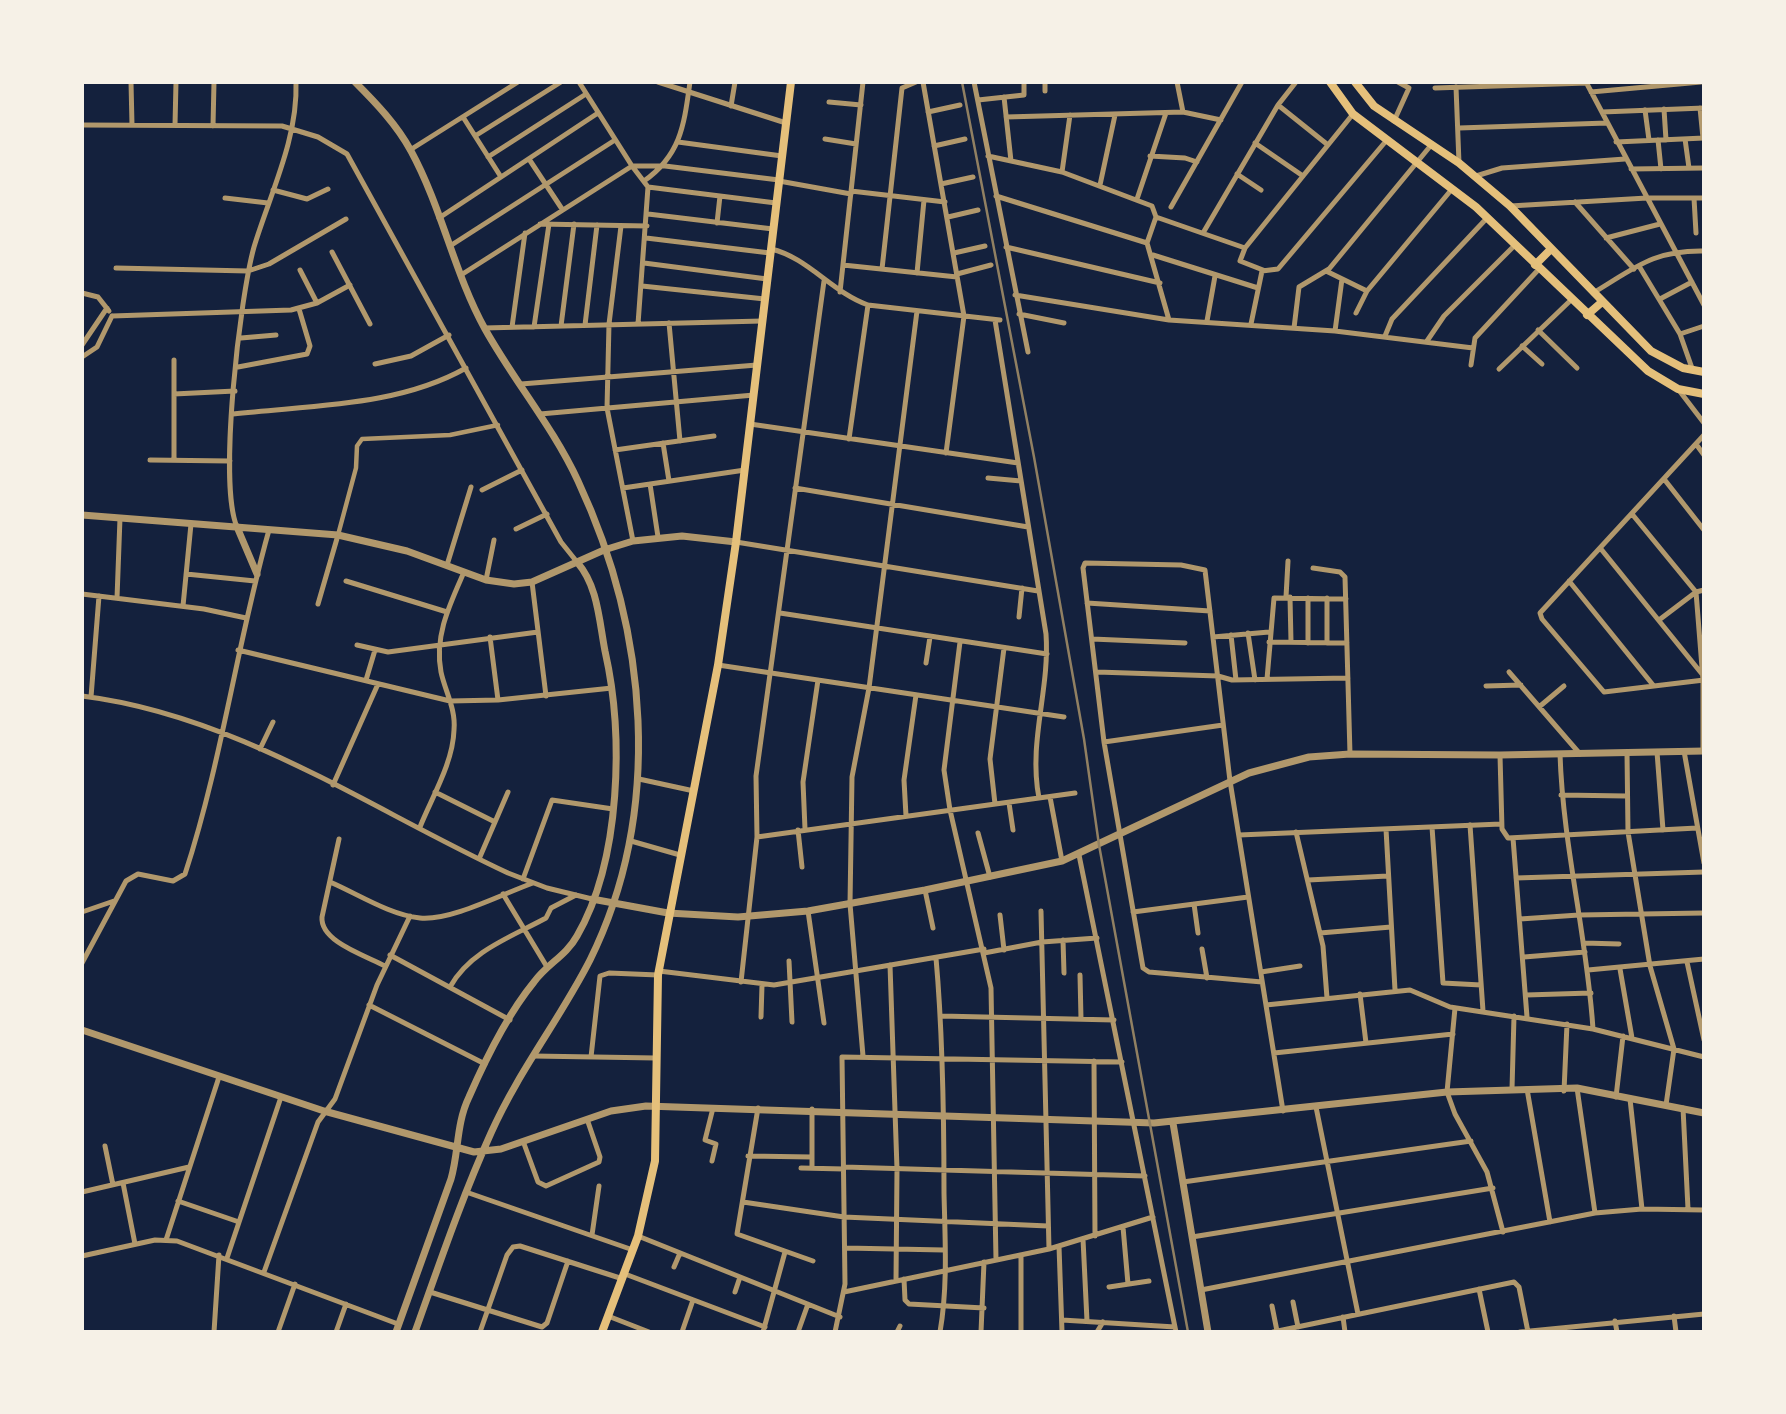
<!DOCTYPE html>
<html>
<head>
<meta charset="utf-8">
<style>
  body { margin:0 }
  #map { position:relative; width:1786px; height:1414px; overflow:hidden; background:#14213d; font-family:"IBM Plex Sans",sans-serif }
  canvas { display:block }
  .frame { position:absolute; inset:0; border:84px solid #f6f1e7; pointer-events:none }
</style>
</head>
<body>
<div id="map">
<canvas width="1786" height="1414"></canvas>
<div class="frame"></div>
</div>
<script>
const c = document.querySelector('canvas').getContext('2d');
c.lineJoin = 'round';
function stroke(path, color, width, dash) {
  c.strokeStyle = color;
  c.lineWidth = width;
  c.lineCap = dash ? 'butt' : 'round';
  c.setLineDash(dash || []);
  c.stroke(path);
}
const pedestrian = new Path2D(`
  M338 535 356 468 357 446 362 439 450 435 498 425`);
const minor = new Path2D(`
  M131 82 132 125
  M579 82 632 166 648 187 638 324
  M658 82 786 123
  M923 82 964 316 946 453
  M974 82 1028 352
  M1045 82V91
  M1177 82 1183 112
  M1586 82 1704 305
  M1456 87 1459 163
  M1435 88 1587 83
  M1591 92 1701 82
  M1004 97 1011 161
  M978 100 1024 95V82
  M829 102 861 105
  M1278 105 1328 145
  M731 106 735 82
  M1700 108 1703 138
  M1664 109 1666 140
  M1645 110 1649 140
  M928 112 960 105
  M1602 112 1704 108
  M463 117 501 177
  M1006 117 1183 112 1221 120
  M1394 121 1409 88 1398 82
  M82 125 282 126 318 137 347 154 561 542 577 562
  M175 125 176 82
  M213 126 214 82
  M1459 128 1607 123
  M475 136 561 82
  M825 139 856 144
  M1685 139 1689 168
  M1658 140 1661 169
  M678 142 782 156
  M1616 142 1704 138
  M1255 143 1303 176
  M934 146 965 139
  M410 150 518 82
  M988 156 1062 172 1152 206 1156 217 1147 243
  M1150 156 1185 158 1197 162
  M488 157 586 94
  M529 159 562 209
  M1631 169 1704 168
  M1062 172 1070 115
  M1237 174 1261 190
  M1476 176 1502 168 1625 159
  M644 181C681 155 684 125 690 82
  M779 181 851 194
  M941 184 973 177
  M1100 185 1115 115
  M648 187 776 203
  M273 190 307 199 328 189
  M851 191 945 202
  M996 196 1147 243
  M225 198 268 203
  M1694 198 1696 233
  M1137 199 1166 113
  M1575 202 1634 269
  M1510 206 1647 198H1704
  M1171 207 1242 82
  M648 214 773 229
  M948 217 978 210
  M1156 217 1245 248
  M439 218 598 113
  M717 223 720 196
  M540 224 647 226
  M621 226 609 324 607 408 633 541
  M1203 233 1278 105 1296 82
  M646 238 770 253
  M1606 238 1660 224
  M1147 243 1169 320
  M450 246 615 140
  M1006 247 1160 283
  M771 249C807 257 833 293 868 305L1000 320
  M332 252 370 324
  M954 253 985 246
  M1153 255 1258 288
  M644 263 767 279
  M843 265 957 277
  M1639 266 1680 334 1693 371
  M116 268 248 271 269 264 346 219
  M882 269 902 88 916 82
  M300 270 317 303
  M1263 270 1240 261 1245 248 1353 114
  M1326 271 1367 291
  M917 273 924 200
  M957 274 991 265
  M461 275 632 166H665L779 180
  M642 286 765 299
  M840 292 863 82
  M82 293 98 297 109 311
  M1593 293C1635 268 1653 250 1704 251
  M1015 295 1169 320 1335 331 1473 348
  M1660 299 1692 282
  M1356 313 1367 291 1452 189
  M1019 314 1064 323
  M112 316 291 310 317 303 350 285
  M995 320 1046 634C1050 690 1028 742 1039 798
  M1207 321 1215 276
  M669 323 680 441
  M1251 324 1262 271 1278 269 1386 141
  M585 325 597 225
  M561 326 574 224
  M512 327 525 233
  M534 327 549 224
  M484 328 762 321
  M1294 328 1299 287 1329 269 1432 144
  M1538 330 1577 368
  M1335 331 1342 279
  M1680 334 1704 326
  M1385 336 1392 319 1487 218
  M241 338 276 335
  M1427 341 1444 316 1515 245
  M82 345 107 308
  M1522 346 1542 364
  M82 357 97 347 112 316
  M174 360V460
  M375 364 411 356 449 335
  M1471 365 1475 338 1539 269
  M238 367 307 354 310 346 299 309
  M1499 369 1571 300
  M521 384 757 365
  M1678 389 1704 423
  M174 394 235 391
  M233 414C310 405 397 407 466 368
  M540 414 754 395
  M750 424 1018 463
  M1704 435 1540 613 1542 619 1604 692 1704 680
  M849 439 868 305
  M663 443 669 481
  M1696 444 1704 455
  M615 450 714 436
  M150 460 230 461
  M988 478 1021 481
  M1664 479 1704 530
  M650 484 658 537
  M623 488 745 470
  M795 488 1028 527
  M482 490 522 470
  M1632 514 1696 592 1703 680V751
  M237 527C218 483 240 297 254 247 270 194 298 139 296 82
  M516 529 547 514
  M736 542 1038 591
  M1601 549 1702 674
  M447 565 471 487
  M1313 568 1340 572 1345 577 1350 754
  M186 574 255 581
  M486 580 494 540
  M346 581 447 612
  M1569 581 1653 685
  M532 582 546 696
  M82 594 204 609 246 618
  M1286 597 1288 561
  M1290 597 1291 642
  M117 598 120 518
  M1308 598V643
  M1327 598V643
  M1087 603 1210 611
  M318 604 338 535
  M183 606 191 524
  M780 613 1047 654
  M1019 617 1022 588
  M1659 620 1696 592 1704 590
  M1248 633 1255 680
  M1231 635 1236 680
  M490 637 498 700
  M1213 637 1269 632
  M1092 639 1185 643
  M960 642 944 770 950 810 991 988 996 1260
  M1269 642 1347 643
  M357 645 388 652 538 632
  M238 650 450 701 498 700 612 688
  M926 663 930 637
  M718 665 1064 717
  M1097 672 1218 676 1232 680 1348 678
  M1509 672 1580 754
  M1267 679 1274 598 1346 599
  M366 680 375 650
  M1486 686 1521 685
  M82 696C237 715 370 809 508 873L547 888 592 899
  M91 697 99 596
  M1539 707 1564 686
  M1104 742 1223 725
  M260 749 273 722
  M1684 751 1704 863
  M1657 752 1663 830
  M1627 753 1628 832 1650 966 1674 1049 1666 1105
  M1560 754C1563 847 1587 936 1593 1029
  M1500 755 1502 829 1508 838 1697 828
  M639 779 694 791
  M333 785 378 684
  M435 792 495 822
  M1561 795 1626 796
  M1050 797 1062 861
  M1009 803 1013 830
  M995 804 990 759 1004 648
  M906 816 904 780 916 695
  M1470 825 1483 1011
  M420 827C432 797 453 763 454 730 456 709 445 691 441 672 434 636 450 604 464 572
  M1432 827 1443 983 1481 985
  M805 829 803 782 818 680
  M1386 829 1395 990
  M798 830 802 867
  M1296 832 1323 946 1327 998
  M978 833 990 877
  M1239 835 1501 824
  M757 837 1075 793
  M1513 838 1527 1017
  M339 839 322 917C320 942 367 956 385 966
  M631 841 680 855
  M1079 855 1176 1332
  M479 859 508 792
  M1516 878 1704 872
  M523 879 552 800 613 809
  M1308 880 1388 876
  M330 882C358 894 390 915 420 918 451 921 502 894 533 883
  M925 890 933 928
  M503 894 547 967
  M1194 904 1198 933
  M808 911 824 1023
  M1041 911 1049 1249
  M82 912 114 901
  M1133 912 1248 897
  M1000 915 1004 950
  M1520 919 1579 915 1704 913
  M1320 933 1391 927
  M1063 940 1064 973
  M1584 943 1619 944
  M1202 949 1207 978
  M984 953 1042 942 1097 938
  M390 955 510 1020
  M1524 957 1585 952
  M936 958C943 1036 944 1114 944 1193 945 1239 948 1286 940 1332
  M789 961 792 1022
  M1687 962 1704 1040
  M82 963 126 881 138 874 173 881 185 874C222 761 237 643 269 530
  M890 965 897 1169 896 1281
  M1620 969 1632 1038
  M1588 970 1704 959
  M659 971 774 985 984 949
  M1261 972 1300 966
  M1080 975 1081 1019
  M741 982 757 837 756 776 824 281
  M1262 982 1149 972 1143 968 1104 742 1083 568 1085 563 1181 565 1205 570 1230 781 1283 1111
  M450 987C470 951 511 937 546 918L551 908 576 895
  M1360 994 1366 1043
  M1526 995 1591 993
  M369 1005 485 1064
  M1266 1005 1410 990 1450 1007 1593 1029 1704 1057
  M1455 1008 1447 1092 1455 1114 1487 1172 1503 1232
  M941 1016 1114 1020
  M761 1017 762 985
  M1274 1053 1453 1034
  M533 1056 656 1058
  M863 1056 850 904 852 777 869 688 917 311
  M591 1057 600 976 609 973 658 975
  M1094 1061 1095 1236
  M1577 1088 1595 1213
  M1512 1089 1514 1016
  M1527 1089 1550 1222
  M1564 1091 1567 1024
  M1616 1097 1623 1036
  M1630 1099 1642 1209
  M1316 1107 1358 1314
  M758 1108 737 1234 813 1261
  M1683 1108 1688 1209
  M812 1109V1168
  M523 1141 538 1182 546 1186 599 1162 600 1157 587 1119
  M105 1146 113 1185
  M748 1156 812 1157
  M712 1161 716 1144 705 1140 713 1108
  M844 1167 1145 1176
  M801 1168 844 1169
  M1183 1182 1471 1141
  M123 1183 135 1244
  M82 1192 189 1167
  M466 1192 633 1250
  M178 1201 239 1222
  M743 1202 844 1217 1048 1226
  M1123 1227 1128 1284
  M592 1235 599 1186
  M638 1236 840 1317
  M1192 1237 1493 1188
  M1083 1239 1087 1321
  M166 1240 219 1077
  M1059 1246 1062 1332
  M845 1248 944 1250
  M1021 1255V1332
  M82 1256 155 1240 177 1241 398 1324
  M227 1258 281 1097
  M674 1267 680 1253
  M264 1272 318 1122 335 1099 377 985 410 916
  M625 1274 765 1327
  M904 1279 905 1300 909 1304 984 1308
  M1109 1287 1149 1281
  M1479 1289 1488 1332
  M1201 1290 1595 1213 1642 1209 1704 1210
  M430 1292 542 1327 547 1323 568 1261
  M735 1292 740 1277
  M844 1292 1049 1249 1153 1217
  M1293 1302 1298 1327
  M1272 1306 1277 1331
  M608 1316 649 1332
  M1674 1316 1676 1332
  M1343 1317 1345 1332
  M1062 1320 1175 1327
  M1615 1321 1617 1332
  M214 1332 219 1255
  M278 1332 295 1284
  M336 1332 346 1304
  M480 1332 507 1255 513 1247 520 1246 623 1279
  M682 1332 693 1300
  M763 1332 785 1252
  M798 1332 808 1304
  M835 1332 845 1284 842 1057 1122 1062
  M897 1332 900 1326
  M981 1332 984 1262
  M1097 1332 1103 1322
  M1273 1332 1514 1282 1519 1287 1528 1332
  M1520 1332 1704 1314`);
const tertiary = new Path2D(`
  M355 82C376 103 397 125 411 151 442 208 454 273 485 329 514 381 553 427 578 481 648 631 664 810 590 960 560 1019 518 1072 491 1133 462 1197 439 1265 415 1332
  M82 515 338 535 407 551 486 580 514 584 532 582 604 550 633 541 682 536 736 542
  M237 527 257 574
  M592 899 668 913 738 917 808 911 925 890 1062 861 1249 773 1309 757 1350 754 1500 755 1704 751
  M82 1030 324 1111 474 1152 501 1149 611 1111 646 1106 1154 1123 1447 1092 1577 1088 1704 1113
  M1173 1123 1208 1332
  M396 1332 451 1179C459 1151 456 1124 469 1097 486 1058 507 1015 534 982 547 964 566 956 577 936 621 860 624 735 605 651 599 620 598 586 577 562`);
const secondary = new Path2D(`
  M1330 82 1353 114 1476 207 1648 371 1678 389 1704 394
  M1355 82 1374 106 1459 163 1510 206 1651 351 1683 368 1704 372
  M1535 265 1551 249
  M1587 315 1602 302
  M602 1332 638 1236 655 1161 658 975 718 665 736 542 791 82`);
const rail = new Path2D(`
  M962 82 1034 457 1084 739 1099 845 1188 1332`);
stroke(pedestrian, '#b1986c', 4.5);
stroke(minor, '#b1986c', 5);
stroke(tertiary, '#b1986c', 7);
stroke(secondary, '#e5c07b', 8);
stroke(rail, '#918062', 2.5);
</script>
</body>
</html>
